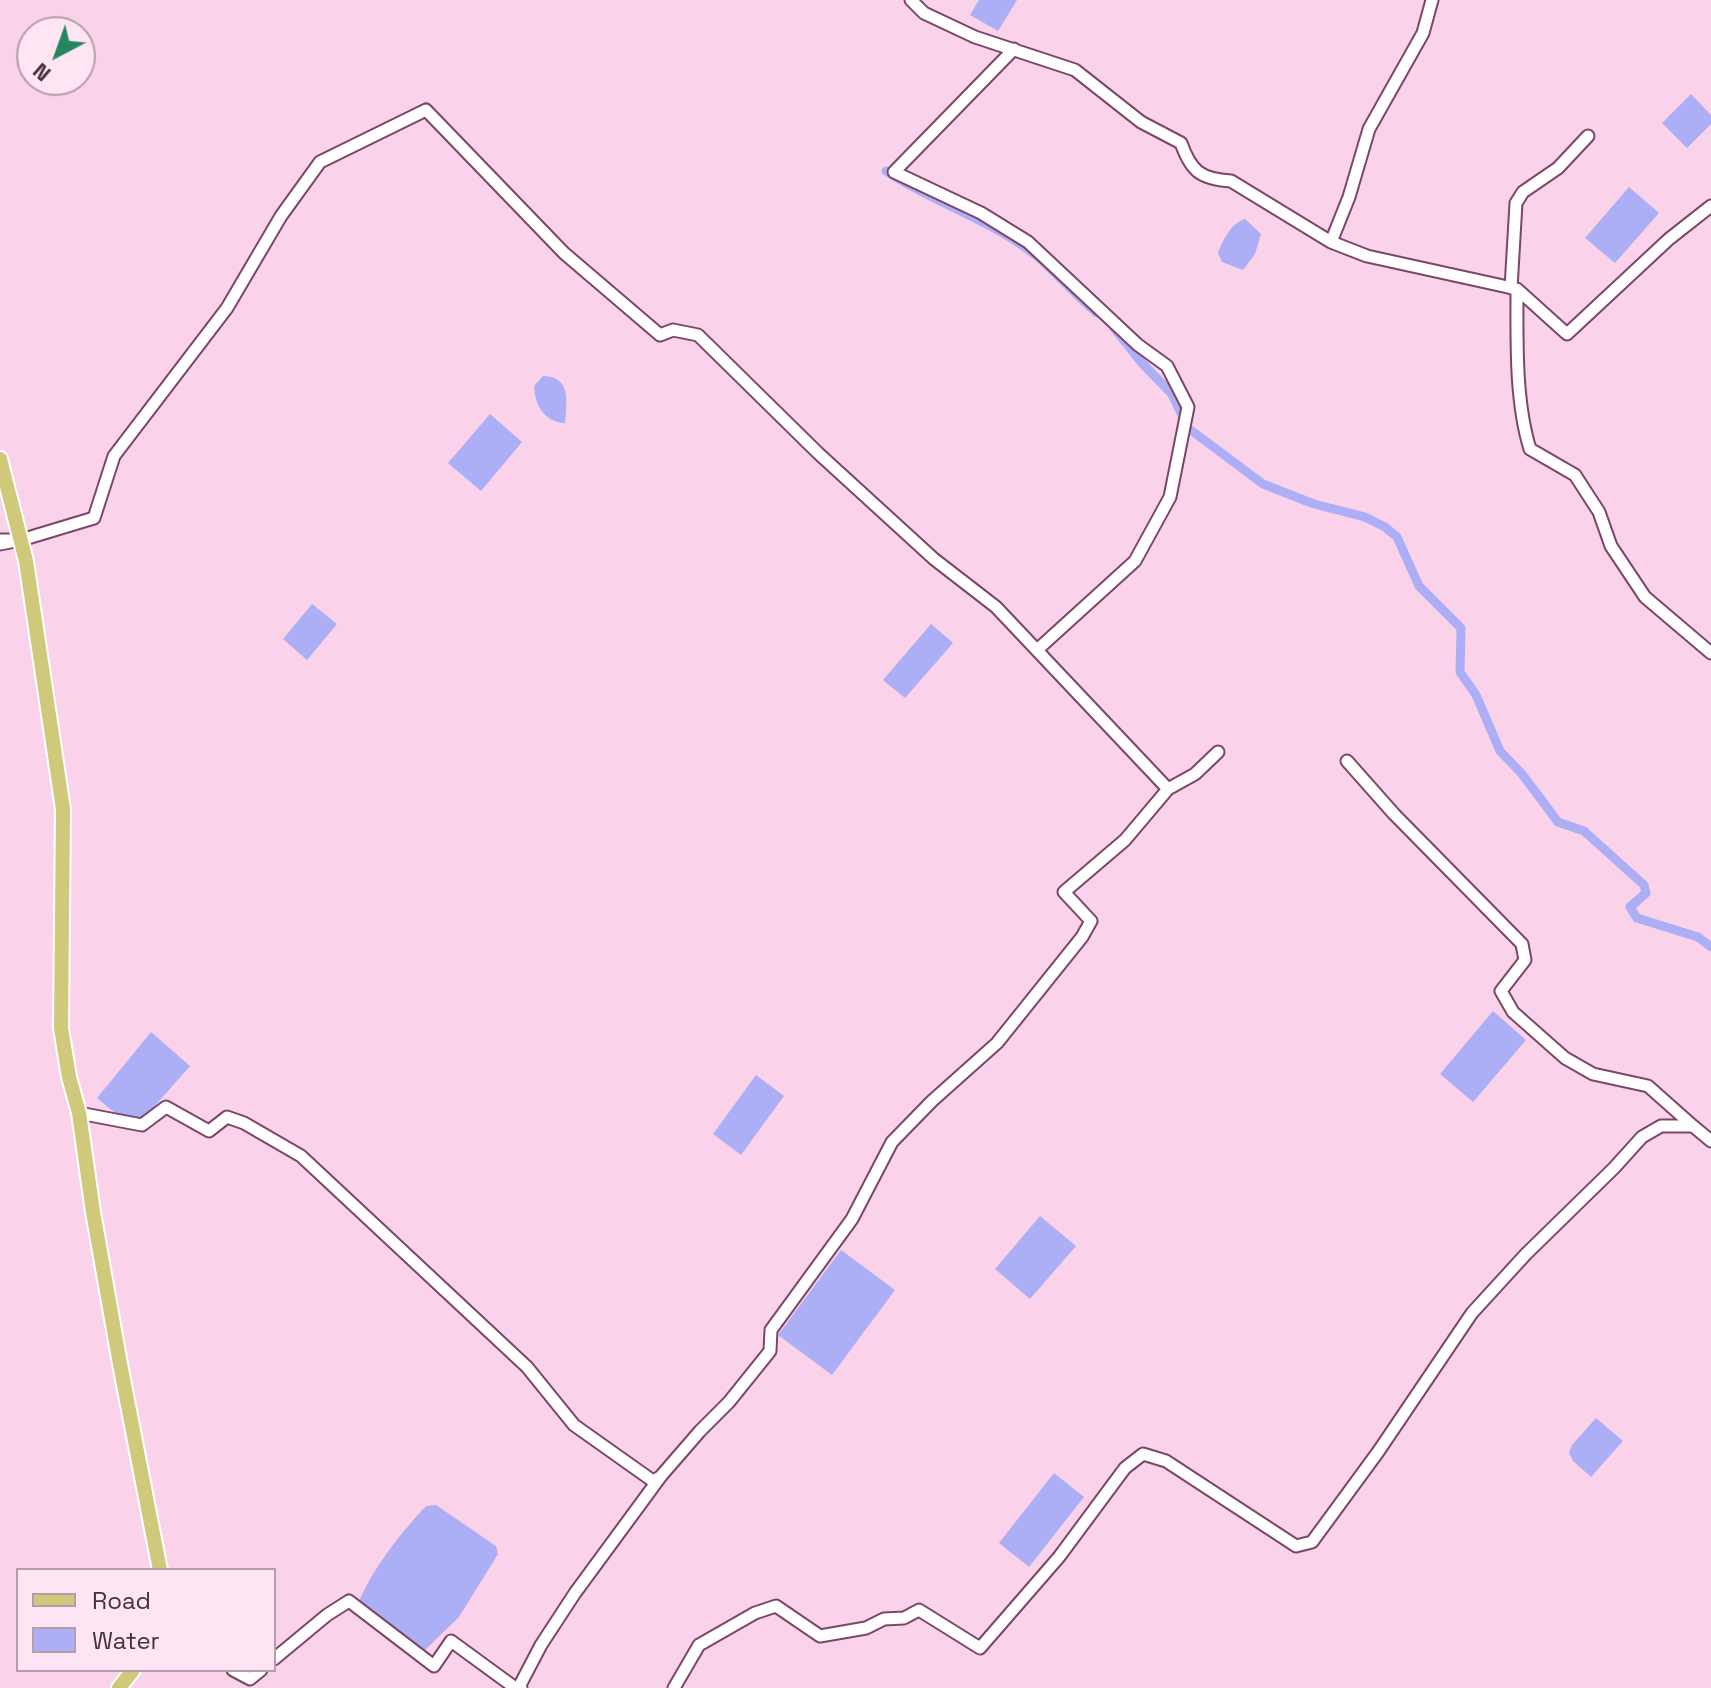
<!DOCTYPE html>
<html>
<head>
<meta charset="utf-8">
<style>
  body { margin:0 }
  #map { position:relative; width:1711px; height:1688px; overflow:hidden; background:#fad3ea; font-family:"Space Grotesk",sans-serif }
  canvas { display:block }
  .legend { position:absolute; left:16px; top:1568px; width:260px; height:104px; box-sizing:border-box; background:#ffe5f4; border:2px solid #b69dac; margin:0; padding:10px 14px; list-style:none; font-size:24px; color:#49303f }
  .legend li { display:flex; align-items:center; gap:16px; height:40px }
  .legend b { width:40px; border:2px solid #b69dac }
  .north { position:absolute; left:16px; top:16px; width:80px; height:80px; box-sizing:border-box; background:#ffe5f4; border:2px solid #b69dac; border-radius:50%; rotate:221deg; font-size:22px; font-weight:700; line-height:32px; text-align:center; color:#49303f }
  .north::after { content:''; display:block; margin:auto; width:28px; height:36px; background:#248760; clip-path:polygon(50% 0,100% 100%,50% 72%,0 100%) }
</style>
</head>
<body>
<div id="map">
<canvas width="1711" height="1688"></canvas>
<ul class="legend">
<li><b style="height:10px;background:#d0c87a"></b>Road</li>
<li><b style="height:22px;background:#acaef6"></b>Water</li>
</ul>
<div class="north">N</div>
</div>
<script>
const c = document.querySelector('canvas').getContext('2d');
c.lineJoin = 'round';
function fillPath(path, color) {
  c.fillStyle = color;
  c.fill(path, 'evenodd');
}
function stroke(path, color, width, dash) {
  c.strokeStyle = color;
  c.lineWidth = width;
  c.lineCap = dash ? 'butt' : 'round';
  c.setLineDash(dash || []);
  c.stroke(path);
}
const water = new Path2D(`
  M979 0H1017L998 31 970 15Z
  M1691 94 1711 115V124L1687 148 1662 123Z
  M1629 187 1659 213 1615 263 1585 238Z
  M1245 219 1261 234 1255 254 1243 270 1222 262 1218 253C1223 240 1231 223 1245 219Z
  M543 376C571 376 567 402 565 423 544 422 535 405 534 386Z
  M490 414 522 442 481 491 448 463Z
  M312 604 337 624 307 660 283 639Z
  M931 624 953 643 905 698 883 680Z
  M1493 1011 1526 1040 1473 1102 1440 1074Z
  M151 1032 190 1066 145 1117C126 1125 110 1109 97 1098Z
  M756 1075 784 1096 741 1155 713 1134Z
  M1040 1216 1076 1246 1030 1299 995 1269Z
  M841 1250 895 1290 832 1375 778 1335Z
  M1596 1418 1623 1441 1591 1477 1573 1461 1569 1453 1572 1445Z
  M1054 1473 1084 1497 1029 1567 999 1543Z
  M436 1505 496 1546 498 1554 459 1617 424 1651 358 1604C372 1569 400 1534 426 1506Z`);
const canal = new Path2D(`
  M886 171C934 203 993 220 1038 257 1059 275 1076 296 1097 313
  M1114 328 1141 362 1172 394 1188 428 1263 484 1314 504 1365 517 1385 527 1397 537 1419 586 1461 628 1460 672 1476 695 1500 751 1522 774 1558 822 1584 831 1644 885 1646 893 1630 907 1637 918 1698 937 1711 947`);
const minor = new Path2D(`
  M911 0 924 13 975 37 1075 70 1141 122 1181 143C1191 171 1200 179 1231 181L1331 242 1367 256 1517 289 1567 334 1669 239 1711 206
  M1014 49 894 172 981 213 1028 242 1138 345 1167 366 1188 407 1170 497 1135 561 1037 650
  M1331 242 1349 197 1369 129 1423 33 1432 0
  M1511 288 1516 203 1523 192 1558 168 1588 136
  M1517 289C1517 339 1515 401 1530 449L1575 475 1599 512 1611 546 1645 597 1711 653
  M0 540H21L0 544
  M21 540 94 518 114 456 227 308 281 216 320 162 426 110 564 253 660 335 673 330 698 335 818 453 934 559 996 607 1168 789 1125 840 1064 892 1091 921 1082 937 997 1043 932 1101 892 1142 852 1219 771 1330 770 1351 729 1402 700 1431 661 1476 575 1593 541 1645 519 1687 521 1688
  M1347 761 1394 814 1522 944 1525 960 1501 991 1513 1012 1565 1058 1593 1074 1648 1086 1693 1126
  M1168 789 1195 774 1218 752
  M79 1113 142 1125 166 1107 209 1131 227 1117 244 1123 301 1156 527 1367 574 1425 653 1481 660 1477
  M274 1659 327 1615 349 1601 434 1666 451 1641 514 1687H519
  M233 1670 250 1679 261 1670
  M674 1688 699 1645 755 1613 776 1606 820 1636 866 1628 884 1619 904 1618 919 1610 980 1648 1059 1557 1125 1468 1143 1454 1166 1461 1296 1546 1312 1542 1378 1452 1472 1313 1526 1254 1614 1168 1642 1137 1661 1126H1693L1711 1141`);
const major = new Path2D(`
  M0 459 26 561 63 809 61 1028 69 1077 79 1113 93 1212 120 1364 160 1570
  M119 1688 133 1670`);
fillPath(water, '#acaef6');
stroke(canal, '#acaef6', 9);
stroke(minor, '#7b4667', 15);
stroke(major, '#fff', 18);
stroke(minor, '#fff', 11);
stroke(major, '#d0c87a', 14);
</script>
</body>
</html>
